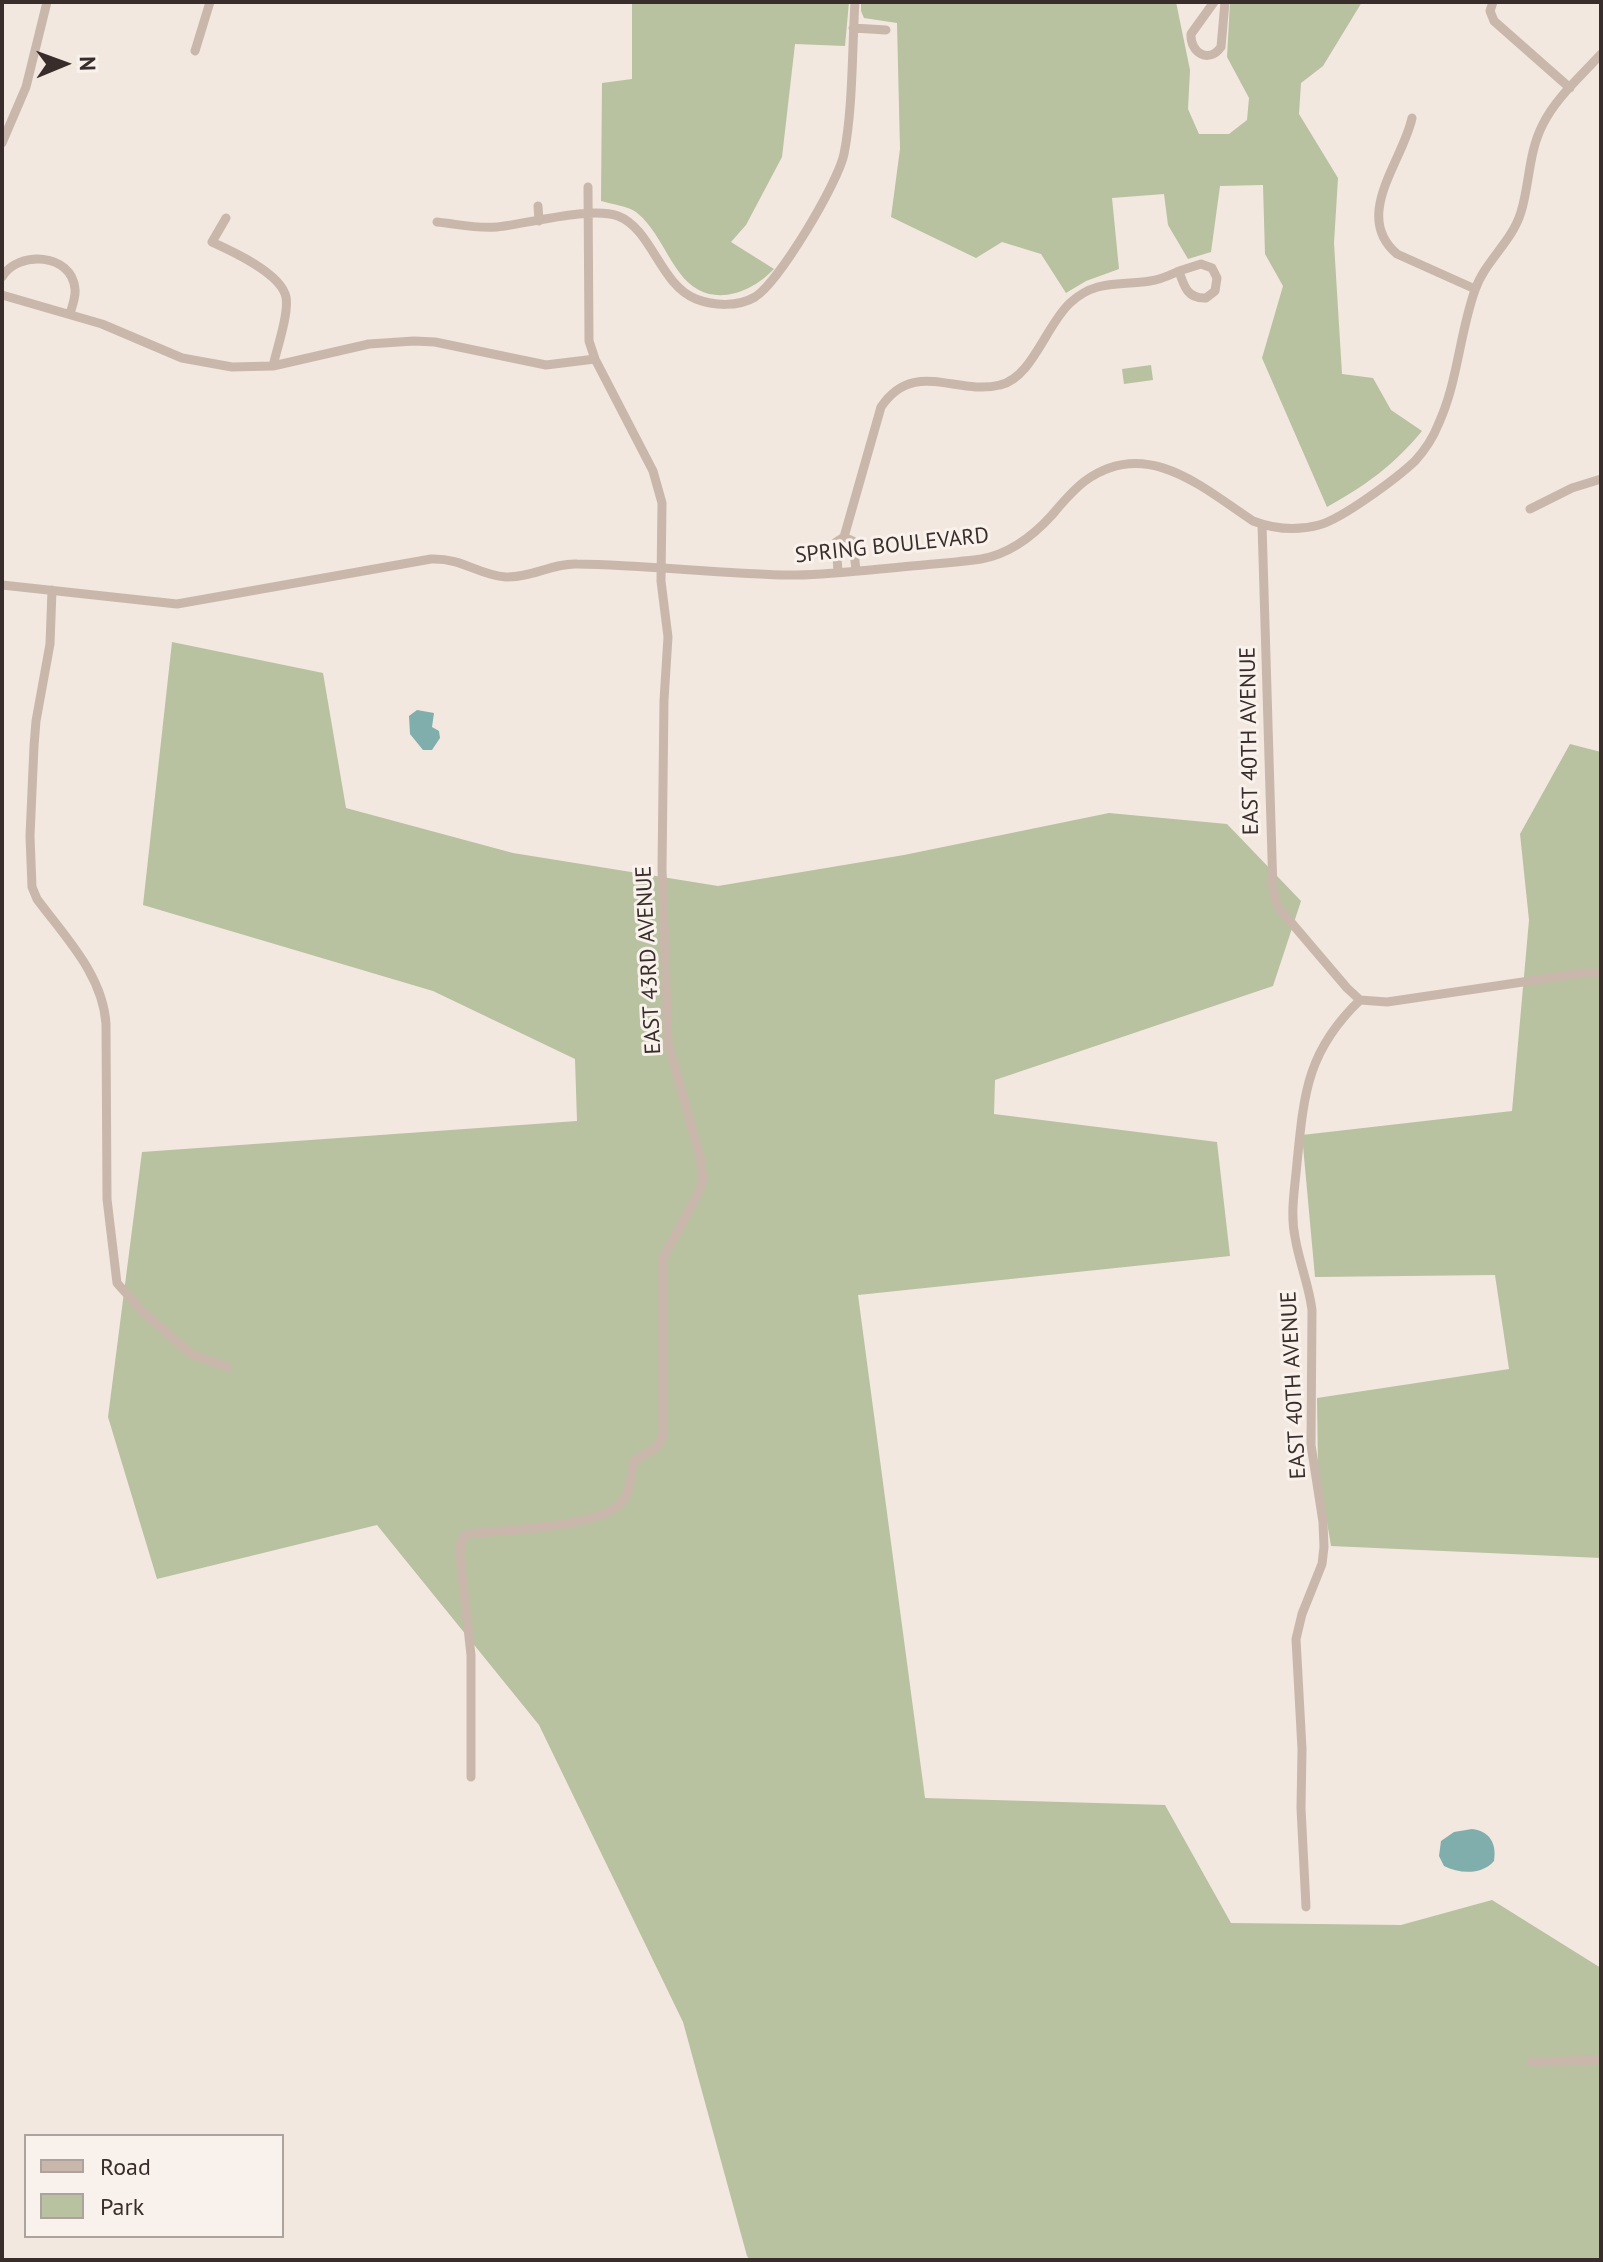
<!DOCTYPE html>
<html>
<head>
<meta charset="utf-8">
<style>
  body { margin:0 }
  #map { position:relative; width:1603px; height:2262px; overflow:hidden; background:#f2e8df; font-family:"PT Sans",sans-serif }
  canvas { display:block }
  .frame { position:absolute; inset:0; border:4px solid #382d2a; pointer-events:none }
  .legend { position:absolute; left:24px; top:2134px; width:260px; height:104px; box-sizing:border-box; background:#f9f2ec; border:2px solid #aca39e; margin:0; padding:10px 14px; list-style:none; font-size:24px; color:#382d2a }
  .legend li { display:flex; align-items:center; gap:16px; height:40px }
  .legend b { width:40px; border:2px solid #aca39e }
  .north { position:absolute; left:24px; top:24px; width:80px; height:80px; -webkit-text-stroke:6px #f9f2ec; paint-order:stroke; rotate:89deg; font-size:22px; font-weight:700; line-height:32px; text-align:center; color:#382d2a }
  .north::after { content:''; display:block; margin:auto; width:28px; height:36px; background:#382d2a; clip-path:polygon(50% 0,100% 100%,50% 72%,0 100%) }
</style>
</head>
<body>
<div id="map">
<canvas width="1603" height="2262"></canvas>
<div class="frame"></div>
<ul class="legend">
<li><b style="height:10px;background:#cab7ab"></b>Road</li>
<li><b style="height:22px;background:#b8c1a0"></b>Park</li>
</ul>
<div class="north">N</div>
</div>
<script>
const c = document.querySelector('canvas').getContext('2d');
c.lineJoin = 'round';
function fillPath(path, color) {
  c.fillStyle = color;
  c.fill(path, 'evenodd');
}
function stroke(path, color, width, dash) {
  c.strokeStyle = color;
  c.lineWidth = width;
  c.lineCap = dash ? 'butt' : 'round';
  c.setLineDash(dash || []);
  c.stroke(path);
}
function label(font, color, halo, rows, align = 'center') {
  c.font = font + ' "PT Sans",sans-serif';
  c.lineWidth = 6;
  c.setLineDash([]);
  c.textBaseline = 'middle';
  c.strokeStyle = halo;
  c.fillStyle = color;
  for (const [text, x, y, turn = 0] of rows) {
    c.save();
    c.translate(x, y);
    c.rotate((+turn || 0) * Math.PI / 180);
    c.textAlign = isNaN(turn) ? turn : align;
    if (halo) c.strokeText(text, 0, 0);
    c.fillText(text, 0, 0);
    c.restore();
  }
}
const green = new Path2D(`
  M632 2H849L845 46 795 44 782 157 746 225 731 242 774 269C747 297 705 309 679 272 665 253 655 227 636 212 628 206 611 204 601 201L602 83 632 79Z
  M861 2H1176L1190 70 1188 109 1199 134H1229L1247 120 1249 98 1227 57 1230 2H1362L1323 66 1301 83 1299 114 1338 178 1334 243 1342 374 1373 378 1391 410 1422 431C1394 465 1365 486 1327 507L1262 358 1283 286 1265 254 1263 185 1220 186 1211 252 1188 259 1168 225 1164 194 1112 198 1119 269 1086 281 1066 293 1041 254 1002 242 976 258 891 217 900 149 897 23 864 18 861 11Z
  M1151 365 1153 380 1124 384 1122 369Z
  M172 642 323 673 346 808 513 853 718 886 904 855 1109 813 1227 824 1301 901 1273 986 995 1080 994 1114 1217 1142 1230 1256 858 1295 925 1798 1165 1805 1231 1923 1401 1925 1492 1900 1601 1968V2260H750L747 2256 683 2022 539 1725 377 1525 157 1579 108 1417 142 1152 577 1121 575 1059 433 991 143 905Z
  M1570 744 1601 752V1558L1331 1546 1318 1468 1317 1398 1509 1369 1495 1275 1315 1277 1302 1135 1512 1111 1529 920 1520 834Z`);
const water = new Path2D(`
  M417 710 434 713 432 727 439 731 440 738 432 750H423L410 734 409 716Z
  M1472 1829C1490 1831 1497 1844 1494 1861 1482 1875 1460 1874 1444 1866L1439 1856 1441 1841 1454 1832Z`);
const minor = new Path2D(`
  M1214 2 1191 34C1190 53 1209 64 1221 47L1225 2
  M1493 2 1490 11 1494 21 1570 88
  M853 28 886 30
  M195 51 210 2
  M1412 118C1403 161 1352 216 1397 254L1475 289
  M2 143 26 87 47 2
  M538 206 539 221
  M226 218 212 242C232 251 281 273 286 297 289 314 277 348 273 366
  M437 222C457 224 477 229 497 227 528 224 590 206 618 216 652 229 660 285 696 299 714 306 738 307 755 297 779 282 838 183 844 154 853 109 852 49 855 2
  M2 277C18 250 72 253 75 289 76 297 72 306 70 314
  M2 295 102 324 182 358 232 367 273 366 369 344 414 341 435 342 546 365 595 359
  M1530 509 1572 488 1601 479
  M1262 524 1273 891 1278 907 1347 988 1360 1000C1307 1051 1304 1093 1297 1163 1295 1187 1290 1213 1295 1237 1299 1262 1309 1285 1312 1310L1311 1445 1323 1522 1324 1547 1322 1564 1302 1614 1296 1639 1302 1749 1301 1808 1306 1907
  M844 537 881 407C914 358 956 396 1000 385 1032 378 1046 325 1070 303 1096 279 1119 286 1150 281 1160 280 1170 275 1179 271 1184 287 1188 299 1206 298L1215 291 1217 278 1212 268 1201 264 1179 271
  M838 572 836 542 844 537 853 541 856 571
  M2 585 177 604 431 559C464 558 477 575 506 577 531 578 553 563 577 564 646 565 714 573 782 575 818 576 855 571 891 568 921 565 951 563 981 559 1010 554 1033 536 1052 515 1062 503 1073 490 1085 481 1147 436 1203 488 1253 521 1274 529 1297 531 1319 525 1342 519 1397 478 1415 461 1424 451 1433 438 1438 425 1458 382 1459 335 1475 290 1485 261 1512 242 1521 212 1530 183 1528 153 1543 124 1556 98 1581 76 1601 54
  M52 590 50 644 36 721 34 746 30 836 32 887 37 899C65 937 103 975 106 1024L107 1199 117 1283 142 1311 191 1354 228 1367
  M1360 1000 1387 1002 1584 973H1601
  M471 1777V1655L460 1556 461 1541 467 1534C502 1530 599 1528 621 1503 632 1491 630 1475 634 1461L657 1447 663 1437V1258L698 1194 703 1180 700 1156 668 1043 662 869 664 700 668 637 661 581 662 503 653 471 595 359 589 341 588 187
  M1531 2062 1601 2060`);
const streetNames = [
  ["SPRING BOULEVARD",892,546,-6],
  ["EAST 40TH AVENUE",1250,741,-91],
  ["EAST 43RD AVENUE",649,960,-93],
  ["EAST 40TH AVENUE",1294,1385,-93]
];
fillPath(green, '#b8c1a0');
fillPath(water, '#7faeac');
stroke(minor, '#cab7ab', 9);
label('22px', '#382d2a', '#f9f2ec', streetNames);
</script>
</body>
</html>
